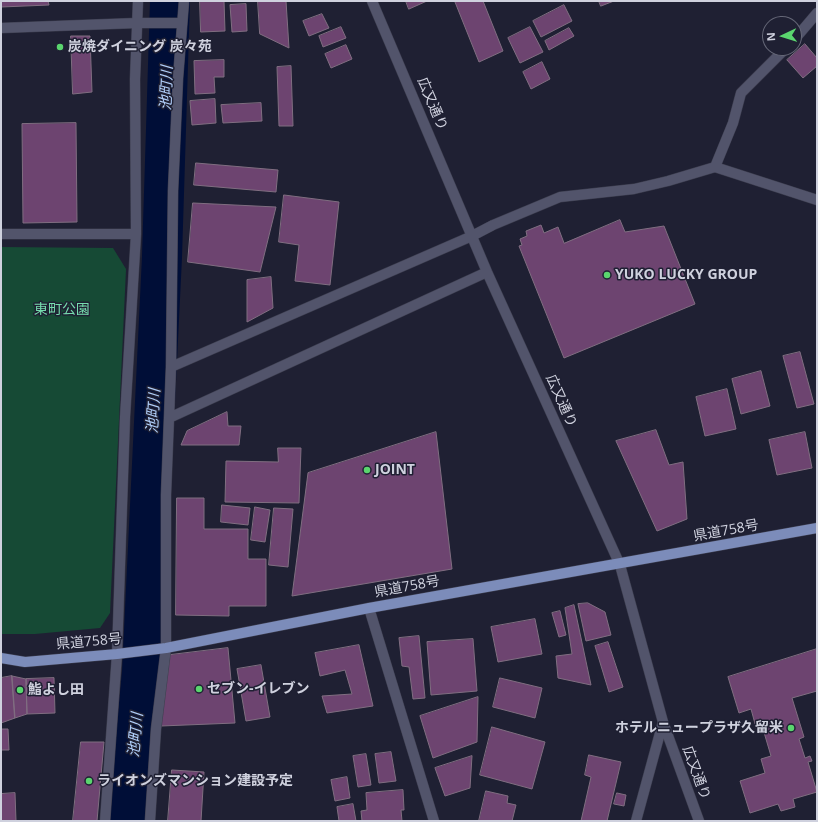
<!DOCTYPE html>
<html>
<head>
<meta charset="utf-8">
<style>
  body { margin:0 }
  #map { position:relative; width:818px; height:822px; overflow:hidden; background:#1f2033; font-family:"Open Sans",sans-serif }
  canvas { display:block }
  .frame { position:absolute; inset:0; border:2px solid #cfd1de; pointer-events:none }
  .north { position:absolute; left:762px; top:16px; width:40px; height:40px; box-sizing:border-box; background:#1f2033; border:1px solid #656777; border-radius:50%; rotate:266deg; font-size:11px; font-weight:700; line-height:16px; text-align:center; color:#cfd1de }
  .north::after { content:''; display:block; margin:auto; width:14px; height:18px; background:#5ad56e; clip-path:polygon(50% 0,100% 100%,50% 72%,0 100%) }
</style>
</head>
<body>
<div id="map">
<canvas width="818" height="822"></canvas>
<div class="frame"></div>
<div class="north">N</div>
</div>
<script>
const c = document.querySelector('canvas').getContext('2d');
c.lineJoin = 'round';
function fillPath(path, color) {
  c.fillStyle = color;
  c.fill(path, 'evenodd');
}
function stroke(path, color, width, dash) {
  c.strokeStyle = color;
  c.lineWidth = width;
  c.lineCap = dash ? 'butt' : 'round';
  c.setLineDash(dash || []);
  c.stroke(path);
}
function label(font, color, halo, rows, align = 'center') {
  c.font = font + ' "Open Sans","Noto Sans JP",sans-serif';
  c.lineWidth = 3;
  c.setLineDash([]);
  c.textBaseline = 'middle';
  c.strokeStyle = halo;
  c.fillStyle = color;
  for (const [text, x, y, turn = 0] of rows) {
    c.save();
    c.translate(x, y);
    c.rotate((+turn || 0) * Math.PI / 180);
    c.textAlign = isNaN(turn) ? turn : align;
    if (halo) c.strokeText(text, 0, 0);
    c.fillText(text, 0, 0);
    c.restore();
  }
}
const green = new Path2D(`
  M1 247 113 248 126 269 110 613 100 628 35 634H1Z`);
const river = new Path2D(`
  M128 821 142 672 162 257 170 1`);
const building = new Path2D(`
  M1 1H48L49 5 1 7Z
  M200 1H224L225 31 201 32Z
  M258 1H286L289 48 260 34Z
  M406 1H427L409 9Z
  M457 1H483L503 51 479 62 455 2Z
  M599 1H614L601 6Z
  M246 4 247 31 232 32 230 5Z
  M564 5 572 21 541 37 533 21Z
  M322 14 329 28 309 36 303 21Z
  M341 27 346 38 323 47 319 36Z
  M530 27 543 52 520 63 508 38Z
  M569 28 574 36 549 50 545 41Z
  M71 36H90L92 92 73 94Z
  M805 44 817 58V66L803 78 787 60Z
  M346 45 352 59 331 68 325 54Z
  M224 60V77H214L215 93 195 94 194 61Z
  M542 62 550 79 531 89 523 72Z
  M291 66 293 126H279L277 67Z
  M215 99 216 123 192 125 190 101Z
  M261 103 262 121 223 123 221 105Z
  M76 123 77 222 23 223 22 124Z
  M196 163 278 170 276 192 194 185Z
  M284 195 339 202 330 285 295 281 299 245 279 242Z
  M193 203 276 207 260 272 188 262Z
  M620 220 625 232 664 226 695 304 564 358 519 246 522 245 520 239 527 236 526 231 541 225 544 233 558 227 564 243Z
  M271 277 273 308 247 322V280Z
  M800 352 814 404 797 408 783 356Z
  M761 371 770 406 741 414 732 379Z
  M727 389 736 429 705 436 696 397Z
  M227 412 228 426H241L239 445H181L187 431Z
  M656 430 669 465 683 462 687 519 657 531 616 441Z
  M436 432 452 569 292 596 308 473Z
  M805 432 812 468 777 475 769 440Z
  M278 448H301L299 503 225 502 226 461 278 462Z
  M177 498H204V529H248V559H266V606H229V616L176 615Z
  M222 505 250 508 248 525 221 522Z
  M255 507 270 510 265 542 251 540Z
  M274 508 293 509 288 567 269 565Z
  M588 603 605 612 611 635 586 641 578 604Z
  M574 605 591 685 558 678 556 656 572 654 565 608Z
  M560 611 566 635 559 637 552 613Z
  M535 619 542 654 498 662 491 627Z
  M419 636 425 698 413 699 409 667 402 666 399 638Z
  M473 639 477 691 431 695 427 642Z
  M608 642 623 687 609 692 595 646Z
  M359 645 373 706 327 713 322 696 352 694 345 670 320 676 315 653Z
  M228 648 235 723 161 726 170 655Z
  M817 649V691L792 698 804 737 799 739 805 758 810 756 812 761 808 762 817 792 793 799 795 807 781 811 778 804 750 813 740 781 765 773 761 759 771 756 763 729 757 731 751 709 739 713 728 677Z
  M261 665 270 717 246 721 237 669Z
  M12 676 15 718 1 723V678Z
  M12 676 26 679 27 714 15 718Z
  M54 678 55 713 27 714 26 679Z
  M500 678 542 688 535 718 493 707Z
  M478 697 477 742 433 758 420 716Z
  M492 727 545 742 532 789 480 775Z
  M1 729H8L9 750H1Z
  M81 742H104L97 821H73Z
  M391 752 396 781 379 783 375 754Z
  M366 754 371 785 358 787 353 756Z
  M589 755 621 762 607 821H581L591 777 585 775Z
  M472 756 470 788 445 796 435 768Z
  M172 770 204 772 201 821H168Z
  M347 777 350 798 335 801 331 780Z
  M403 790 404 810H401L402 821H362L361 811 367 810 366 793Z
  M486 791 508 796 507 803 516 805 512 821H479Z
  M15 793 16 821H1V794Z
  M617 793 626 795 624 806 614 804Z
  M353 804 356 821H339L337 807Z`);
const minor = new Path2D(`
  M372 1 487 272 620 565 663 722 699 821
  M1 28 137 23H182
  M794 40 817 13
  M715 167 733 123 741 93 786 48
  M1 234H136
  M171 367 472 236 493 225 560 197 634 189 668 181 715 167 817 200
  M169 418 487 272
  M369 608 434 821
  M105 821 117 654 125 417 136 234 135 79 138 1
  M150 821 156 729 166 648V495L171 367 173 191 178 78 184 1
  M636 821 663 722`);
const major = new Path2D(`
  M1 658 25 662 117 654 166 648 369 608 817 528`);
const markers = [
  [60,47,4,"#5ad56e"],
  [607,275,4,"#5ad56e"],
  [367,470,4,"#5ad56e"],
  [199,689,4,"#5ad56e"],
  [20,690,4,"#5ad56e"],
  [791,728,4,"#5ad56e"],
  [89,781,4,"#5ad56e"]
];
const poiNames = [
  ["炭焼ダイニング 炭々苑",68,47],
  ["YUKO LUCKY GROUP",615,275],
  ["JOINT",375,470],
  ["セブン-イレブン",207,689],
  ["鮨よし田",28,690],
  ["ホテルニュープラザ久留米",783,728,"right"],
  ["ライオンズマンション建設予定",97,781]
];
const streetNames = [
  ["広又通り",432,104,67],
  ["広又通り",561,401,66],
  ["県道758号",726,531,-10],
  ["県道758号",407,587,-10],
  ["県道758号",89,642,-5],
  ["広又通り",696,773,70]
];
const parkNames = [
  ["東町公園",62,310]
];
const waterNames = [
  ["池町川",167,88,-88],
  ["池町川",154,411,-87],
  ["池町川",136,735,-85]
];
fillPath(green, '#164a35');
stroke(river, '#000e37', 40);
fillPath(building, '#6d4470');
stroke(building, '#806e81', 1);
stroke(minor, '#3c3d4e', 11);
stroke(major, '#3c3d4e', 11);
stroke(minor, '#52546b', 10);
stroke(major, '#7c8cba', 10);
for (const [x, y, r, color] of markers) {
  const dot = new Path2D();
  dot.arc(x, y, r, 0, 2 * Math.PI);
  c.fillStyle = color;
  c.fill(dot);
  stroke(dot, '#1f2033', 1.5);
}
label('bold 14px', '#cfd1de', '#1f2033', poiNames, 'left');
label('14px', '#cfd1de', '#1f2033', streetNames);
label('14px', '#76dcae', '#1f2033', parkNames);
label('italic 15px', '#b0cefa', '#1f2033', waterNames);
</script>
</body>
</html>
